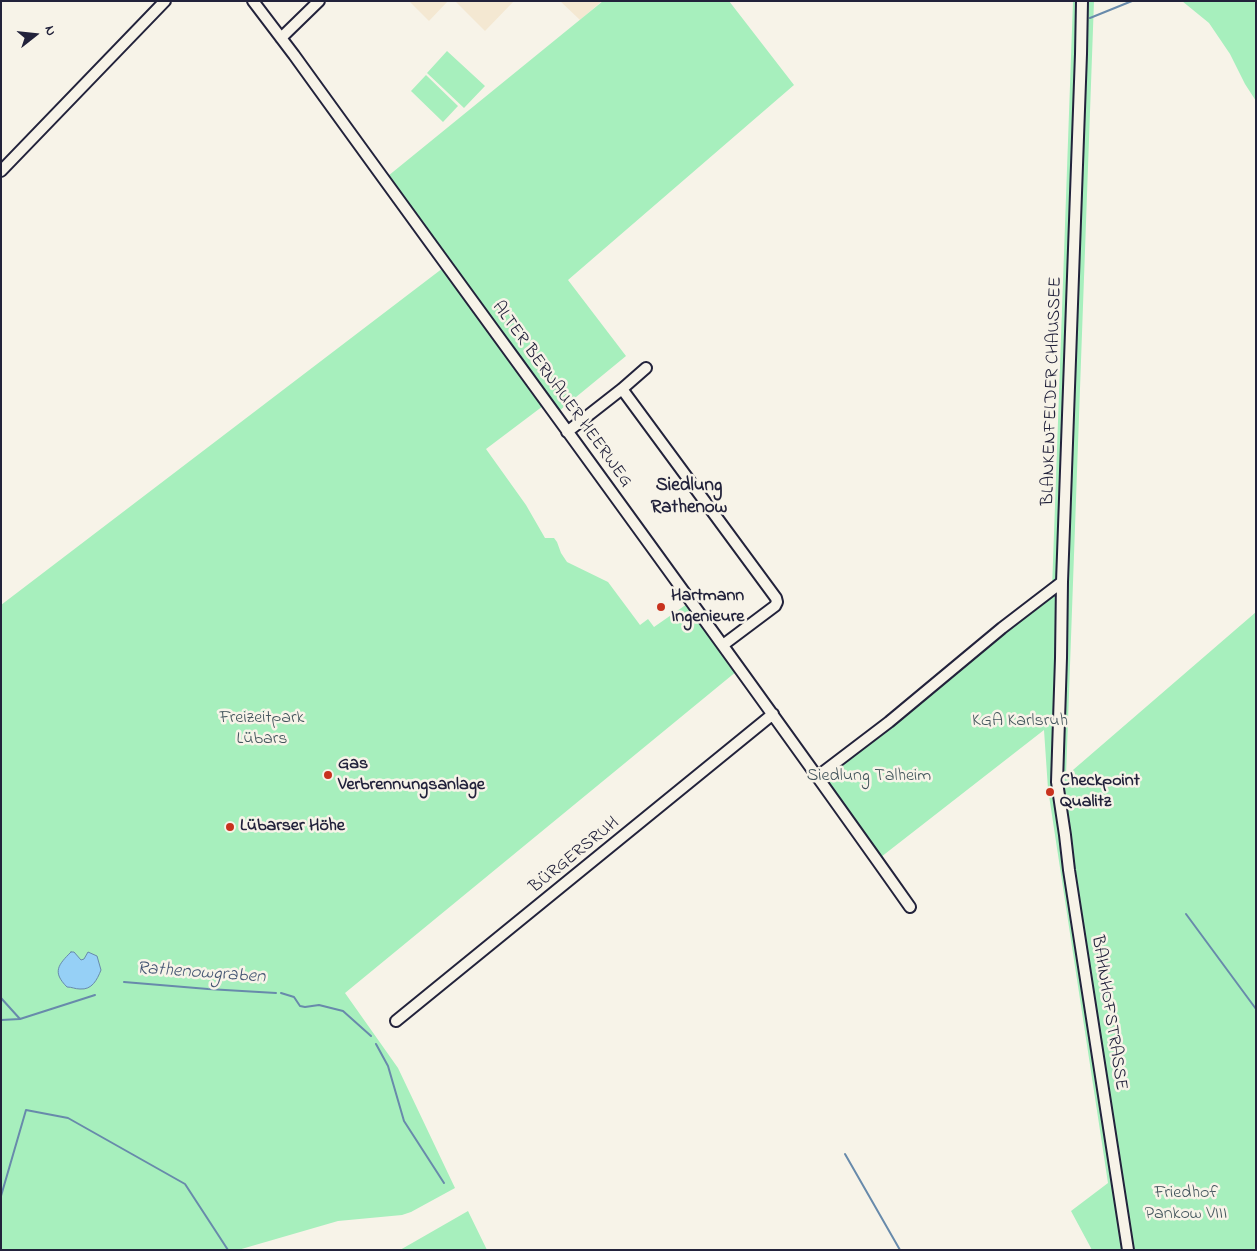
<!DOCTYPE html>
<html>
<head>
<meta charset="utf-8">
<style>
  body { margin:0 }
  #map { position:relative; width:1257px; height:1251px; overflow:hidden; background:#f7f3e8; font-family:"Indie Flower",sans-serif }
  canvas { display:block }
  .frame { position:absolute; inset:0; border:2px solid #22223b; pointer-events:none }
  .north { position:absolute; left:10px; top:10px; width:50px; height:50px; -webkit-text-stroke:4px #f7f3e8; paint-order:stroke; rotate:74deg; font-size:14px; font-weight:700; line-height:20px; text-align:center; color:#22223b }
  .north::after { content:''; display:block; margin:auto; width:18px; height:22px; background:#22223b; clip-path:polygon(50% 0,100% 100%,50% 72%,0 100%) }
</style>
</head>
<body>
<div id="map">
<canvas width="1257" height="1251"></canvas>
<div class="frame"></div>
<div class="north">N</div>
</div>
<script>
const c = document.querySelector('canvas').getContext('2d');
c.lineJoin = 'round';
function fillPath(path, color) {
  c.fillStyle = color;
  c.fill(path, 'evenodd');
}
function stroke(path, color, width, dash) {
  c.strokeStyle = color;
  c.lineWidth = width;
  c.lineCap = dash ? 'butt' : 'round';
  c.setLineDash(dash || []);
  c.stroke(path);
}
function label(font, color, halo, rows, align = 'center') {
  c.font = font + ' "Indie Flower",sans-serif';
  c.lineWidth = 5;
  c.setLineDash([]);
  c.textBaseline = 'middle';
  c.strokeStyle = halo;
  c.fillStyle = color;
  for (const [text, x, y, turn = 0] of rows) {
    c.save();
    c.translate(x, y);
    c.rotate((+turn || 0) * Math.PI / 180);
    c.textAlign = isNaN(turn) ? turn : align;
    if (halo) c.strokeText(text, 0, 0);
    c.fillText(text, 0, 0);
    c.restore();
  }
}
const built = new Path2D(`
  M409 1H448L429 21Z
  M455 1H514L485 31Z
  M560 1H602L580 20Z`);
const green = new Path2D(`
  M603 1H729L794 85 568 280 626 356 559 411 388 176Z
  M1073 1H1094L1066 776 1256 612V1250H1092L1071 1211 1108 1183 1048 789 1044 730 881 857 821 773 1052 589Z
  M1182 1H1256V101L1245 84 1230 54 1209 23Z
  M447 51 485 86 464 108 427 73Z
  M426 75 458 106 443 122 411 91Z
  M443 268 543 406 486 449 526 505 545 538H554L557 542 561 553 567 562 608 582 640 625 648 619 654 627 687 604 737 671 345 993 398 1068 455 1188 411 1212 402 1215 338 1221 238 1250H1V605Z
  M468 1211 487 1250H400Z`);
const water = new Path2D(`
  M71 952H74L81 960 84 959 88 952 97 956 101 970C97 980 92 990 80 989 75 989 72 987 67 987 52 972 58 965 71 952Z`);
const stream = new Path2D(`
  M1090 18 1132 1
  M1186 914 1256 1009
  M124 982 208 989 276 993
  M281 993 294 997 300 1006 305 1007 319 1005 343 1011 371 1036
  M1 998 20 1019
  M1 1020 20 1019 95 995
  M376 1044 388 1066 404 1121 444 1183
  M845 1154 900 1250
  M1 1196 26 1110 68 1118 185 1184 228 1250`);
const minor = new Path2D(`
  M253 1 294 55C499 339 708 621 910 907
  M1082 1 1081 54 1062 582 1061 658 1057 782 1065 835 1069 870 1128 1250
  M281 38 319 1
  M1 171 165 1
  M622 389 776 598 777 602 775 606 723 645
  M567 432 622 389 646 368
  M818 776 889 722 1002 628 1062 582
  M396 1021 773 714`);
const markers = [
  [661,607,5,"#c8321e"],
  [328,775,5,"#c8321e"],
  [1050,792,5,"#c8321e"],
  [230,827,5,"#c8321e"]
];
const streetNames = [
  ["BLANKENFELDER CHAUSSEE",1053,391,-88],
  ["ALTER BERNAUER HEERWEG",561,395,54],
  ["BÜRGERSRUH",575,856,-39],
  ["BAHNHOFSTRASSE",1108,1013,81]
];
const poiNames = [
  ["Hartmann",671,597],
  ["Ingenieure",671,618],
  ["Gas",338,765],
  ["Verbrennungsanlage",338,786],
  ["Checkpoint",1060,782],
  ["Qualitz",1060,803],
  ["Lübarser Höhe",240,827]
];
const parkNames = [
  ["Freizeitpark",262,719],
  ["Lübars",262,740],
  ["KGA Karlsruh",1020,722],
  ["Siedlung Talheim",869,777],
  ["Friedhof",1186,1194],
  ["Pankow VIII",1186,1215]
];
const neighbourhoodNames = [
  ["Siedlung",689,487],
  ["Rathenow",689,509]
];
const waterNames = [
  ["Rathenowgraben",201,974,4]
];
fillPath(built, '#f4e8d2');
fillPath(green, '#a7efbd');
fillPath(water, '#96d0f6');
stroke(water, '#688aab', 1);
stroke(stream, '#688aab', 2);
stroke(minor, '#22223b', 14);
stroke(minor, '#f7f3e8', 10);
for (const [x, y, r, color] of markers) {
  const dot = new Path2D();
  dot.arc(x, y, r, 0, 2 * Math.PI);
  c.fillStyle = color;
  c.fill(dot);
  stroke(dot, '#f7f3e8', 2);
}
label('18px', '#22223b', '#f7f3e8', streetNames);
label('bold 18px', '#22223b', '#f7f3e8', poiNames, 'left');
label('18px', '#43555c', '#f7f3e8', parkNames);
label('bold 19px', '#22223b', '#f7f3e8', neighbourhoodNames);
label('italic 19px', '#455673', '#f7f3e8', waterNames);
</script>
</body>
</html>
